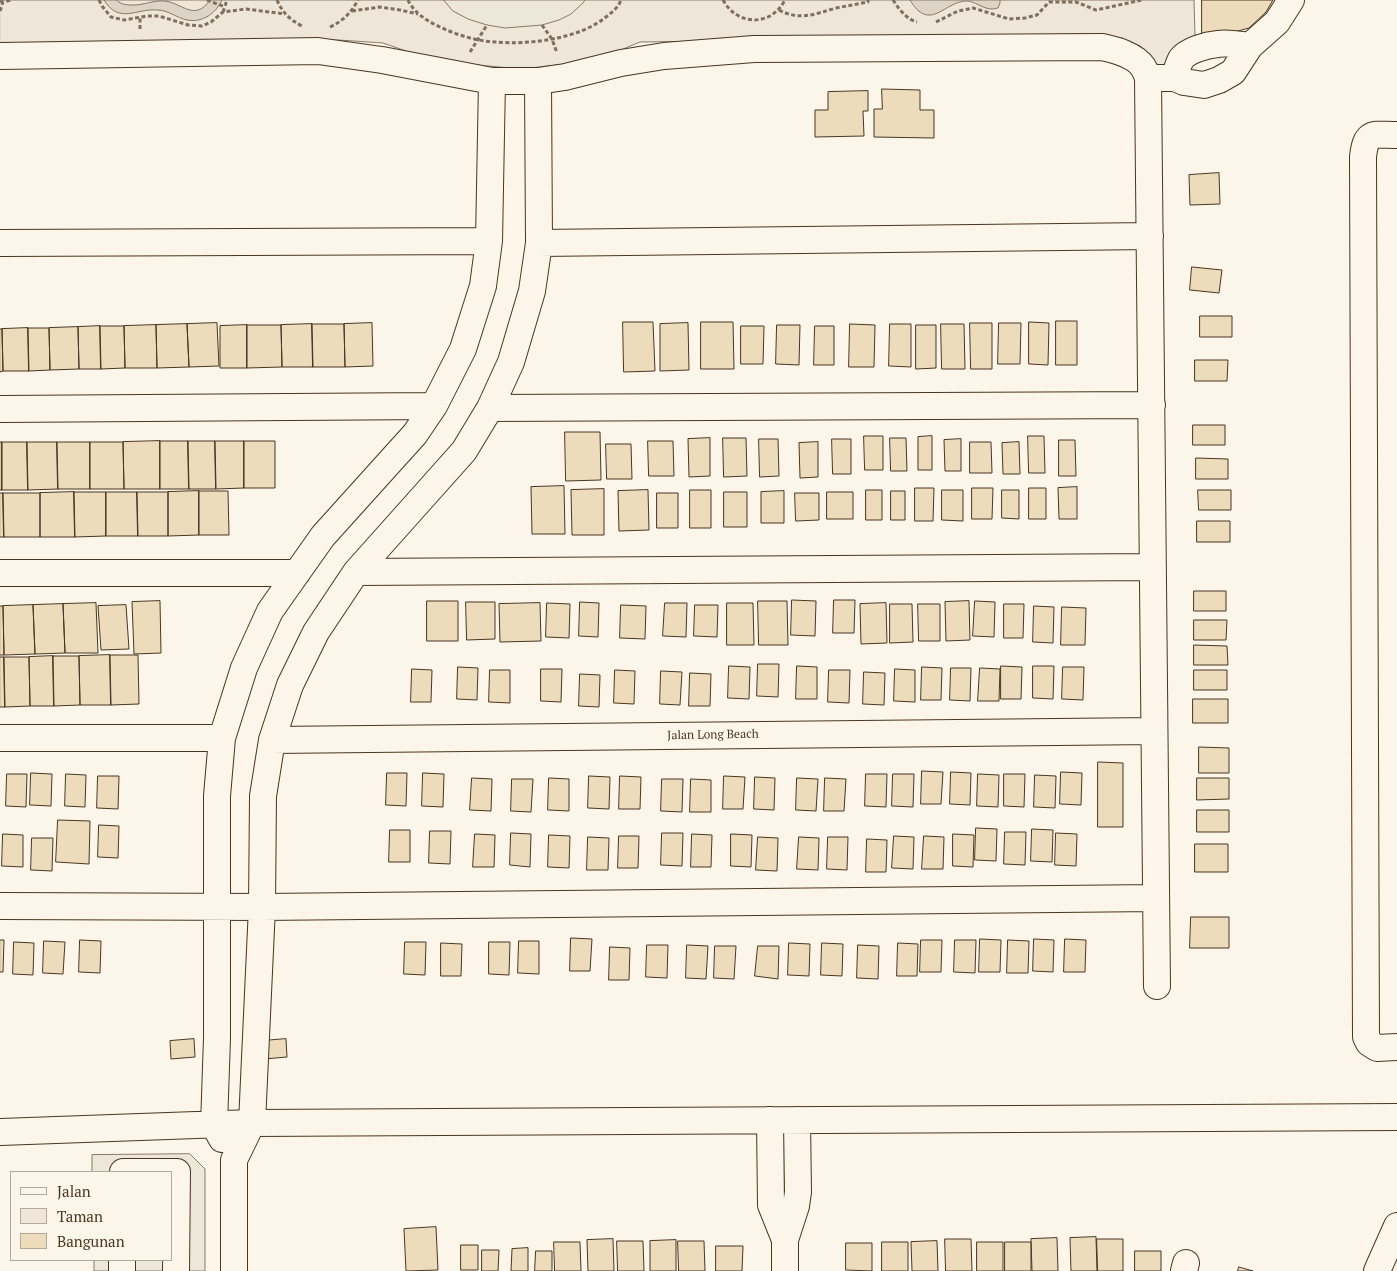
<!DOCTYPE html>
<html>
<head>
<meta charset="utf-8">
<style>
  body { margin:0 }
  #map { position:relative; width:1397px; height:1271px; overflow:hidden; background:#fbf6e9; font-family:"PT Serif",serif }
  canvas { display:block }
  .legend { position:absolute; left:10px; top:1171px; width:162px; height:90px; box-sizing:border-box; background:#fbf6e9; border:1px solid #b4a999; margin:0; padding:6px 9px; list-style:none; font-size:15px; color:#4a3520 }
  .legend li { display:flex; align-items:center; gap:10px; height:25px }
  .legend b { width:25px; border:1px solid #b4a999 }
</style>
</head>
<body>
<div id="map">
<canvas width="1397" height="1271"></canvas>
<ul class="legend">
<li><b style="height:6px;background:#fbf6e9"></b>Jalan</li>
<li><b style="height:14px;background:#ede6d9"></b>Taman</li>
<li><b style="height:14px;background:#ecdcbc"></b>Bangunan</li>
</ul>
</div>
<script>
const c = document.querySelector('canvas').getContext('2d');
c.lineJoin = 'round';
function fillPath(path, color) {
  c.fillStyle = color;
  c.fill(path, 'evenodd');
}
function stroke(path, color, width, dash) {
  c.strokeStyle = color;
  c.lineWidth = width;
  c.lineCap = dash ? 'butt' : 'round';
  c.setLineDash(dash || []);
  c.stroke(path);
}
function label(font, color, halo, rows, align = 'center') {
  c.font = font + ' "PT Serif",serif';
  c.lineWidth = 4;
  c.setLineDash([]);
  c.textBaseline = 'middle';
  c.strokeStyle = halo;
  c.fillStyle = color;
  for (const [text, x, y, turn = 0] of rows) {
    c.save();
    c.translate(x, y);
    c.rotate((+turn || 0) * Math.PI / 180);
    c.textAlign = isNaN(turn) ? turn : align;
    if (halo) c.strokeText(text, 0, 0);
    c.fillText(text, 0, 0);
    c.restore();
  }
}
const green = new Path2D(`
  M0 0H1194L1195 36 1169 62 1160 67 1141 47 1123 38 1099 36 640 42 611 54 575 63 521 69 477 65 426 58 383 43 339 40 0 45Z`);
const parking = new Path2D(`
  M444 0H585L583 3 571 14 559 20 542 25 505 28 487 25 468 19 453 11Z
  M190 1154 205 1169V1271H94V1260H171V1172H92V1155Z`);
const water = new Path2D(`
  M104 0C107 0 113 0 116 0 117 0 118 2 119 2 123 5 129 5 134 5 144 5 154 0 165 1 182 3 195 22 210 0H222C216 13 203 23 187 20 177 18 168 10 157 10 137 8 119 25 104 0Z
  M910 0H1000V3L998 8C986 12 979 3 968 1 945 0 930 34 910 0Z`);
const building = new Path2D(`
  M1202 0H1273L1266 12 1249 28 1227 34 1202 35Z
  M882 89 920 90V110H934V138L874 137V109H882Z
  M868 91V111H863L864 136 815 137V110H828V92Z
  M1219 173 1220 204 1190 205 1189 175Z
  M1192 267 1222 270 1219 293 1190 290Z
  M1200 316H1232V337H1200Z
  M1056 321H1077V365H1056Z
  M623 322H653L655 371 624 372Z
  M701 322H733L734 369H701Z
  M1029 322 1049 323 1048 365 1029 364Z
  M217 323 219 366 189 367 187 324Z
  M372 323 373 366 345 367 344 324Z
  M688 323 689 370 660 371V324Z
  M970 323H992V369H971Z
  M999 323H1021L1020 364H998Z
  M187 324 189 367 157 368 156 325Z
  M312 324 313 367H282L281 325Z
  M312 324H344L345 367H313Z
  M850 324 875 325 874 367H849Z
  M890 324H911V367L889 366Z
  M941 324H964L965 369H942Z
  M156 325 157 368H125L124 326Z
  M247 325V368H220V326Z
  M247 325H281L282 367 247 368Z
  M777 325H800L799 365 776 364Z
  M916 325H936V368L916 369Z
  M100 326 101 369H79L78 327Z
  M100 326H124L125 368 101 369Z
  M741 326H764L763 364H741Z
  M815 326H834V365H814Z
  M78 327 79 369 50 370 49 328Z
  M28 328 29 371H3L2 329Z
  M28 328H49L50 370 29 371Z
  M0 329H2L3 371 0 372Z
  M1195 360H1228L1227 381H1195Z
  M1193 425H1225V445H1193Z
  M565 432H600L601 480 566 481Z
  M864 436H883V470H865Z
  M932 436V470H918V437Z
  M1028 436H1044L1045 473H1029Z
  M710 438V476L689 477 688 439Z
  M723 438H746L747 476 724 477Z
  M890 438H906L907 471H891Z
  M759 439H778L779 476 760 477Z
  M832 439H851V474H833Z
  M961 439V471H945L944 440Z
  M1059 440H1075L1076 476H1059Z
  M160 441V489H124L123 442Z
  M160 441H188L189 489H160Z
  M188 441H215L216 489H189Z
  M215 441H244V488L216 489Z
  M244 441H275V488H244Z
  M648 441H673L674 476H649Z
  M0 442H2V490H0Z
  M2 442H27L28 490H2Z
  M27 442H57L58 489 28 490Z
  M57 442H90V489H58Z
  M90 442H123L124 489H90Z
  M818 442V477L800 478 799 443Z
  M970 442H991L992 473H970Z
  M1019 442 1020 474H1003L1002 443Z
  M606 444H631L632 479H607Z
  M1196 458 1228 459V479H1196Z
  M564 486 565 534H532L531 487Z
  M1077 487V519H1059L1058 488Z
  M915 488H934L933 521H915Z
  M972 488H993L992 519H972Z
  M1029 488H1046V519H1029Z
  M604 489V535H572L571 490Z
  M648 490 649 530 619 531 618 491Z
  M690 490H711V528H690Z
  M866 490H882V520H866Z
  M942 490H963V521L942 520Z
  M1002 490H1019V519L1002 518Z
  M1198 490H1231V510H1199Z
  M199 491V535L168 536V492Z
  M199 491H228L229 535H199Z
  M784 491V523H761V492Z
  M891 491H905V520H891Z
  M74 492 75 537H40V493Z
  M74 492H106V536L75 537Z
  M106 492H137L138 536H106Z
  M137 492H168V536H138Z
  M724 492H747V527H724Z
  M827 492H853V519H827Z
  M0 493H3L4 537H0Z
  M3 493H40V537H4Z
  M657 493H678V528H657Z
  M795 493H819V520L796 521Z
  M1197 521H1230V542H1197Z
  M1194 591H1226V611H1194Z
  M792 600 816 601 815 636 791 635Z
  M834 600H855L854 633H833Z
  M160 601 161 653 134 654 132 602Z
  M427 601H458V641H427Z
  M758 601H787L788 645H759Z
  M969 601 970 640 946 641 945 602Z
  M975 601 995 602 994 637 973 636Z
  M466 602H495V639L467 640Z
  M580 602 599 603 598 637 579 636Z
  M96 603 98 653H65L63 604Z
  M540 603 541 641 500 642 499 604Z
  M547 603 570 604 569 638 546 637Z
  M665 603H687L686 637 663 636Z
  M727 603H753L754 645H727Z
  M886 603 887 643 861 644 860 604Z
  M63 604 65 653 35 654 33 605Z
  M890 604H912L913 642 890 643Z
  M918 604H940V641H919Z
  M1004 604H1024L1023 638H1004Z
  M33 605 35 654 4 655 3 606Z
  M126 605 129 649 101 650 98 606Z
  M621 605 646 606 645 639 620 638Z
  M695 605H718L717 637 694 636Z
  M0 606H3L4 655H0Z
  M1034 606 1054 607 1053 643 1033 642Z
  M1062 607 1086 608 1085 645H1061Z
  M1194 620H1227L1226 640H1194Z
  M1194 645 1227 646 1228 665H1194Z
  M110 655 111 705H80L79 656Z
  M110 655H138L139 704 111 705Z
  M53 656 54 706H30L29 657Z
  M53 656H79L80 705 54 706Z
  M0 657H4L5 707H0Z
  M4 657H29L30 706 5 707Z
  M758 664H779L778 697 757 696Z
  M729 666 750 667 749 699 728 698Z
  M797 666 817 667V699H796Z
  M1001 666 1022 667 1021 699H1001Z
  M1033 666H1054L1053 699 1033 698Z
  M458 667 478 668 477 700 457 699Z
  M922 667 942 668 941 700H921Z
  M1063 667H1084L1083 700 1062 699Z
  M951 668H971L970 701 950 700Z
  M980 668 1000 669 999 701H978Z
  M412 669 432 670 431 702H411Z
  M541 669H562L561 702 541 701Z
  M895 669 915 670V702L894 701Z
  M490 670H510V703L489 702Z
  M615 670 635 671 634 704 614 703Z
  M829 670H850L849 703 828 702Z
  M1194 670H1227V690H1194Z
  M661 671 682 672 680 705 660 704Z
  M864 672 885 673 884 705 863 704Z
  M690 673 711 674 710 706H689Z
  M580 674 600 675 599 707 579 706Z
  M1193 699H1228V723H1193Z
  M1199 747 1229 748V773H1199Z
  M1098 762 1123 763V827H1098Z
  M922 771 943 772 941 804H921Z
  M951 772 971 773 970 805 950 804Z
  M1061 772 1082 773 1081 805 1060 804Z
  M31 773 52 774 51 806 30 805Z
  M387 773H407L406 806 386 805Z
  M423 773 444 774 443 807 422 806Z
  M7 774H27L26 807 6 806Z
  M66 774 86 775 85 807 65 806Z
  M866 774H887L886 807 865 806Z
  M893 774H914L913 807 892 806Z
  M978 774 999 775 998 807 977 806Z
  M1004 774H1025L1024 807 1004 806Z
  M1035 775 1056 776 1055 808 1034 807Z
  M98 776H119L118 809 97 808Z
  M589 776 610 777 609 809 588 808Z
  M620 776 641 777 640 809H619Z
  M724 776 745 777 743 809H723Z
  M755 777 775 778 774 810 754 809Z
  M472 778 492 779 491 811 470 810Z
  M549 778 569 779V811L548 810Z
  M797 778 818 779 816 811 796 810Z
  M825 778 846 779 844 811H824Z
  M1197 778H1229V799L1197 800Z
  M512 779H533L531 812 511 811Z
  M662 779H683L682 812 661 811Z
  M691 779 711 780V812H690Z
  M1197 810H1229V832H1197Z
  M58 820 90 821 89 864 56 862Z
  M99 825 119 826 118 858 98 857Z
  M976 828 997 829 996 861 975 860Z
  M1032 829 1053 830 1052 862 1031 861Z
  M390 830H410V862H389Z
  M430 831H451L450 864 429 863Z
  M1005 832H1026L1025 865 1004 864Z
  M511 833 531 834 530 867 510 865Z
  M662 833H683L682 866 661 865Z
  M1056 833 1077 834 1076 866 1055 865Z
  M3 834 23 835V867L2 866Z
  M475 834 495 835 494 867H473Z
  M692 834 712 835 711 867H691Z
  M731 834 752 835 751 867 731 866Z
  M953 834 974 835 973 867 953 866Z
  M549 835 570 836 569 868 548 867Z
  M619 836H639L638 868H618Z
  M894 836 914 837 913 869 892 868Z
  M924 836 944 837 943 869H922Z
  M588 837 609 838 608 870H587Z
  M758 837 778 838 777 871 756 870Z
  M799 837 819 838 818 870 797 869Z
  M828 837H848L847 870 827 869Z
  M32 838H53L52 871 31 870Z
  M867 839 887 840 886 872H866Z
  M1195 844H1228V872H1195Z
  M1191 917H1229V948H1190Z
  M571 938 592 939 590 971H570Z
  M980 939 1001 940 1000 972H979Z
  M1034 939 1054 940 1053 972 1033 971Z
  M1065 939 1086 940 1085 972H1064Z
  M0 940H4L3 972H0Z
  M80 940 101 941 100 973 79 972Z
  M921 940H942L941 972H920Z
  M955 940H976L975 973 954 972Z
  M1008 940 1029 941 1028 973H1007Z
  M44 941 65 942 63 974 43 973Z
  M519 941H539V974L518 973Z
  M14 942 34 943 33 975 13 974Z
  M405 942H426L425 975 404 974Z
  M489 942H510L509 975 489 974Z
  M441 943 462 944 461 976H441Z
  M789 943 810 944 809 976 788 975Z
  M822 943 843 944 842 976 821 975Z
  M898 943 918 944 917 976H897Z
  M647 945H668L667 978 646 977Z
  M687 945 708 946 706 979 686 978Z
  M858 945 879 946 878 979 857 978Z
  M715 946H736L734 979 714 978Z
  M758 946H779L778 979 755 976Z
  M610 947 630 948 629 980H609Z
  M194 1039 195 1057 171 1059 170 1041Z
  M286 1039 287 1057 264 1059 262 1041Z
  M436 1227 438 1270 406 1271 404 1229Z
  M1096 1237 1097 1271H1071L1070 1238Z
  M1057 1238 1058 1271H1032L1031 1239Z
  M613 1239 614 1271H588L587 1240Z
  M945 1239H971L972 1271H946Z
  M1097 1239H1123V1271H1098Z
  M676 1240V1271H650V1241Z
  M617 1241H643L644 1271H618Z
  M678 1241H704L705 1271H679Z
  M937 1241 938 1271H912L911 1242Z
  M554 1242H580L581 1271H555Z
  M882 1242H908V1271H882Z
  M977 1242H1003V1271H977Z
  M1005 1242H1031V1271H1005Z
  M846 1243H872V1271L846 1270Z
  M461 1245H478V1270H461Z
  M716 1246H743L742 1271H716Z
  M528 1248V1271H511L512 1249Z
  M482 1250H499L498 1271H482Z
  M536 1251H552V1271H535Z
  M1135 1251H1161V1271H1135Z
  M1239 1267 1253 1271H1238Z`);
const path = new Path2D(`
  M99 0 102 6 111 17 124 20 147 16H159L188 25 202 26 211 22 223 12 246 9 285 14
  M207 0 225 7
  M277 0C282 12 290 20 302 26
  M408 0C414 13 427 21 440 27 457 35 476 41 495 42 529 45 579 39 606 17 612 12 618 8 621 0
  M723 0C737 26 771 27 785 0
  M893 0C899 9 906 19 917 22
  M0 1 3 2 11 0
  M779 10C800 21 815 14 836 8 847 6 857 4 868 2V0
  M0 11 3 2
  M352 11 380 7 400 10 418 14
  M223 12 227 0
  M936 22 958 11 973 8 1009 19 1025 18 1037 15 1049 2H1076L1096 10 1142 0
  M542 25 552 39 557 53
  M330 27C343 21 351 13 358 0
  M140 29V17
  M470 52 487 25`);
const minor = new Path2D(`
  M0 56 318 51 382 60 492 81H538L565 77 621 63 664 56 754 49 1102 47C1116 50 1135 55 1143 67 1145 70 1147 75 1148 78
  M1175 78C1176 72 1178 65 1181 59 1188 50 1207 45 1218 44 1228 42 1240 45 1250 46
  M1397 135C1373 135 1366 130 1363 157L1366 1037 1369 1043 1377 1048 1397 1047
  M0 243 489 241
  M539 243 1150 236
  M490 408 1152 405
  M0 409 434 406
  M356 572 1153 567
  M0 573H297
  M0 738H222
  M272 740 1154 731
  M0 906 262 907 1156 898
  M1157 986 1148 78H1175L1184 82 1204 85 1219 80 1233 72 1250 46 1277 22 1291 0
  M770 1120 771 1205 785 1240 796 1206 798 1192 797 1120
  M0 1132 252 1123 1397 1117
  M222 1139 214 1125 217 1038V796L222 738 244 668 270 611 323 536 415 434 434 406 463 349 483 286 489 241 492 81
  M123 1172H177L176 1271
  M785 1240V1271
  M122 1271V1260
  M234 1271V1160L252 1123 262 907 263 796 272 740 290 685 316 632 356 572 464 451 490 408 511 362 532 291 539 243 538 81
  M1184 1271 1186 1263
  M1377 1271 1397 1226`);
const streetNames = [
  ["Jalan Long Beach",713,735,-1]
];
fillPath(green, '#ede6d9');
stroke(green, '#887966', 1);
fillPath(parking, '#ede7d9');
stroke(parking, '#887966', 1);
fillPath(water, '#dcd4c6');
stroke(water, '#887966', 1);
fillPath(building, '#ecdcbc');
stroke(building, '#4a3520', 1);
stroke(minor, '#4a3520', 28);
stroke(path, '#7f6f5c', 3, [4, 2.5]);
stroke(minor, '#fbf6e9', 26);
label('12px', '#4a3520', '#fbf6e9', streetNames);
</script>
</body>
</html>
